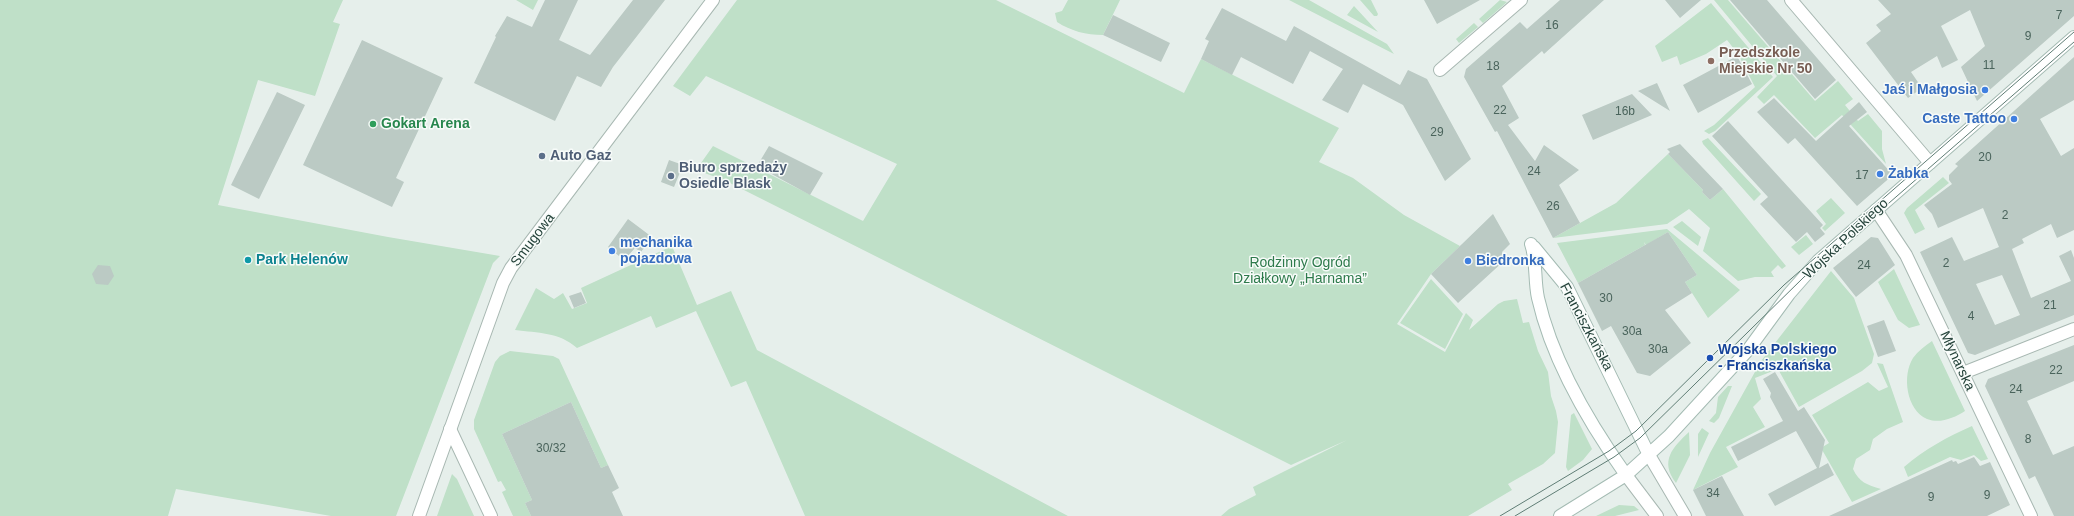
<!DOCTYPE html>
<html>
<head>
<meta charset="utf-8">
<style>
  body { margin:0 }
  canvas { display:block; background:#e6efeb }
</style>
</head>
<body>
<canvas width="2074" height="516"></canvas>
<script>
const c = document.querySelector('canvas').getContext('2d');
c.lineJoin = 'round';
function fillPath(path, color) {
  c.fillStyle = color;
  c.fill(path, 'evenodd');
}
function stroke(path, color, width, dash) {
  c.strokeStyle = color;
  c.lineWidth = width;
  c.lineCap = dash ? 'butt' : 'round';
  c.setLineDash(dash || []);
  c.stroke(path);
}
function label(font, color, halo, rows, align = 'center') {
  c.font = font + ' Arial,sans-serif';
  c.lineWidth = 3;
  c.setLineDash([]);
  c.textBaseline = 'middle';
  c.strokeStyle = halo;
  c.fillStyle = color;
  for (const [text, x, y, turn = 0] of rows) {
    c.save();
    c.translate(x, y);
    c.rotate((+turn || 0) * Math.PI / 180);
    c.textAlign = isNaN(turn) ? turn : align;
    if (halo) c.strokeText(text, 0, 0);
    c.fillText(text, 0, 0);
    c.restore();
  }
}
const green = new Path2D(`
  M0 0H343L333 22 340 24 315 96 258 80 218 205 388 237 500 256 493 263 396 516H331L176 489 168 516H0Z
  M516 0H538L533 10Z
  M737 0H996L1184 93 1201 59 1339 128 1319 162 1353 178 1404 215 1460 246 1431 274 1397 324 1445 352 1466 313 1473 320 1469 330 1498 304 1504 301 1517 299 1523 323 1529 322 1538 351 1548 372 1551 396 1556 411 1558 422 1555 453 1543 464 1508 484 1512 490 1468 516H1221L1229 509 1256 495 1253 487 1347 440 1291 465 724 180 696 170 713 146 863 221 897 164 706 76 690 96 673 86Z
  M1068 0H1120L1103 35C1086 35 1071 31 1057 22L1055 13 1062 11Z
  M1289 0H1309L1387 44 1394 54Z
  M1360 0H1371L1378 14 1377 16H1374Z
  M1500 0 1507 2 1483 23 1479 19Z
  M1714 0H1728L1815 101 1838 81 1853 99 1845 105 1858 121 1868 114 1882 131V149L1886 164 1842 115 1815 138 1774 95 1764 104 1757 97 1777 76Z
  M1711 3 1773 77 1715 131 1709 134 1704 131 1714 125 1755 87 1738 54 1727 40 1706 54 1680 65 1677 56 1662 62 1655 46Z
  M1354 6 1378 32 1347 15Z
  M1474 23 1478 27 1459 43 1456 39Z
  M1708 138 1761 194 1754 201 1703 144 1702 141Z
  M1668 154 1703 190 1702 192 1710 200 1723 189 1786 266 1782 269 1778 265 1771 272 1774 277H1755L1738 281 1703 251 1710 228 1689 209 1667 224 1553 238 1616 203Z
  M1943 177 1949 183 1915 210 1925 229 1915 234 1904 213 1907 208Z
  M1831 198 1845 213 1825 231 1822 228 1826 224 1816 211Z
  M1682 221 1701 237 1698 246 1673 227Z
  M1667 229 1740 290 1708 318 1685 282 1697 275 1668 232 1646 245 1644 242 1645 245 1578 283 1557 243Z
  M1806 235 1813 244 1799 255 1791 247Z
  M672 246 697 305 731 291 757 350 1068 516H805L746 381 731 387 696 311 656 328 651 316 577 348C559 332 538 333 515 330L536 288 554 299 563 293 572 309 587 303 581 288Z
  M1894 269 1920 325 1909 328 1898 320 1878 282Z
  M1831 271 1854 298 1874 354 1872 363 1862 371 1799 407 1778 369 1755 378 1761 399 1753 407 1765 427 1726 447 1738 467 1693 490 1710 453 1761 361Z
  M1431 279 1463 314 1445 349 1400 323Z
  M1932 341 1965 411C1954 418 1940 424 1927 419 1906 410 1902 375 1913 358 1918 351 1925 346 1932 341Z
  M510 351 553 356 559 359 608 465 601 468 571 402 502 434 532 500 525 503 531 516H513L502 492 506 490 501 481 498 482 474 429V420L495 362 500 356Z
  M1877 363 1883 364 1903 422 1887 429 1873 439 1870 450 1856 459 1853 469C1859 482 1867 485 1881 489L1852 502 1821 448 1829 443 1812 415 1868 382 1879 391 1888 387Z
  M1728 386H1732L1719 418 1714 423 1709 421 1716 413 1718 397Z
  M1574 413 1592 449 1583 460 1568 471 1566 467 1571 415Z
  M1972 426 1988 459 1981 461 1974 455 1961 460 1950 457 1908 477 1904 467C1925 449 1947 437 1972 426Z
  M1702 428 1709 433 1698 457V434Z
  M1689 432 1690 455 1676 483C1659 461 1673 447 1689 432Z
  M452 474 457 479 474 516H437Z
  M1619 505 1634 506 1639 510 1615 516H1596Z`);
const building = new Path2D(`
  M545 0H578L559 40 590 55 633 0H665L613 67 601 87 577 76 555 121 474 83 496 37 495 36 507 16 532 27Z
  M1424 0H1480L1437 24Z
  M1560 0H1604L1544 54 1542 51 1502 86 1519 118 1508 125 1535 161 1544 145 1579 170 1559 185 1580 223 1553 238 1497 131 1495 132 1464 77 1466 69 1520 22 1527 29Z
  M1665 0H1701L1680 18Z
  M1730 0H1767L1836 80 1815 99Z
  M1878 0H2074V16L1977 101 1961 67 1985 46 1970 10 1941 26 1958 60 1942 68 1937 56 1911 72 1922 88 1908 98 1866 43 1881 31 1876 25 1891 14Z
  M1222 8 1286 41 1294 26 1400 85 1408 70 1427 79 1471 159 1445 181 1403 105 1363 84 1348 113 1322 100 1343 69 1310 51 1293 84 1241 57 1232 75 1201 59 1209 41 1205 39Z
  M1113 15 1170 43 1161 62 1103 35Z
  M362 40 443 78 396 178 404 182 392 207 303 165Z
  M1737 56 1752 84 1698 113 1683 85Z
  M2074 57V100L2040 119 2061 156 2074 148V230L2057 238 2051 224 2022 239 2024 243 2012 249 2031 298 2071 281 2059 256 2071 250 2074 258V315L1975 355 1968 353 1920 252 1952 237 1964 261 1999 247 1983 208 1938 228 1932 214 1924 205 1952 184 1949 180V175L1958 166 1955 164ZM2002 275 2020 315 1995 325 1976 284Z
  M1657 83 1670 111 1638 91Z
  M277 92 305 105 259 199 231 185Z
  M1632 94 1652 115 1593 140 1582 115Z
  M1774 98 1816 141 1859 102 1867 112 1849 126 1893 175 1857 206 1795 138 1788 144 1757 112Z
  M1728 121 1823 225 1820 228 1825 234 1815 242 1807 232 1796 242 1760 204 1768 197 1712 136Z
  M1680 144 1723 189 1710 200 1702 192 1703 190 1668 154 1670 152 1667 149Z
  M769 146 823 173 810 195 757 166Z
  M669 160 683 165 674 187 661 182Z
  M1493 214 1510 244 1502 252 1505 260 1458 303 1431 274Z
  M628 219 652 237 641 252 635 248 626 258 621 254 619 256 608 247Z
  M1668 232 1697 275 1685 282 1692 293 1665 310 1691 343 1650 376 1637 373 1611 326 1602 331 1578 283Z
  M1871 237 1878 238 1895 265 1856 297 1833 268Z
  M98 265 110 266 114 276 108 285 96 284 92 274Z
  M581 292 586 303 574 308 569 296Z
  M1884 320 1896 351 1878 357 1867 326Z
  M2074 345V381L2027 401 2053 455 2074 446V516H2054L2035 476 2029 479 1985 386 1988 379Z
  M1775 372 1798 411 1804 407 1825 440 1819 468 1828 463 1834 475 1775 506 1768 494 1817 468 1796 431 1738 461 1731 447 1783 421 1770 397 1771 393 1763 379Z
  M571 402 601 468 608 465 619 488 612 492 623 516H531L525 503 532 500 502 434Z
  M1974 457 1980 466 1990 462 2010 505 1987 516H1829L1952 460 1953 462 1956 461 1958 464Z
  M1722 476 1734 498 1744 516H1706L1693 490Z`);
const minor = new Path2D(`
  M1791 0 1930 163
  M1440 70 1521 0
  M1876 210 1906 255 2031 516
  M1963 373 2074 329
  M450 429 491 516`);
const tertiary = new Path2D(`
  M1649 455 1685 516
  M1626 475 1657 516
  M419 516 503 283 511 268 713 0`);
const secondary = new Path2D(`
  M1531 244C1537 261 1534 280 1538 298 1552 360 1589 423 1626 475
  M1534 247 1567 287 1649 455
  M1560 516 1626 475 1669 436 1748 350 1789 294 1818 261 2074 37`);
const tram = new Path2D(`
  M1500 516 1609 451 1636 431 1784 285 2074 32
  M1515 516 1614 457 1640 438 1804 277 2074 42`);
const markers = [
  [1711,61,4,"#8d6e63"],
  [1985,90,4,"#3f7fe0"],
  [2014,119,4,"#3f7fe0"],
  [373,124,4,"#2e9e5b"],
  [542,156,4,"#5c6f8a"],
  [1880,174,4,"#3f7fe0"],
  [671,176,4,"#5c6f8a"],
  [612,251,4,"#3f7fe0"],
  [248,260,4,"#0f9aa8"],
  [1468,261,4,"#3f7fe0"],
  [1710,358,4,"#1a4fb4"]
];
const numberNames = [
  ["7",2059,16],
  ["16",1552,26],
  ["9",2028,37],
  ["11",1989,66],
  ["18",1493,67],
  ["22",1500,111],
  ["16b",1625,112],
  ["29",1437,133],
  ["20",1985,158],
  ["24",1534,172],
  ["17",1862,176],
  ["26",1553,207],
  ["2",2005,216],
  ["2",1946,264],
  ["24",1864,266],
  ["30",1606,299],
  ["21",2050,306],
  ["4",1971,317],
  ["30a",1632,332],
  ["30a",1658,350],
  ["22",2056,371],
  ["24",2016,390],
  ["8",2028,440],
  ["30/32",551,449],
  ["34",1713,494],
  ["9",1987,496],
  ["9",1931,498]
];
const educationNames = [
  ["Przedszkole",1719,53],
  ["Miejskie Nr 50",1719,69]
];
const shopNames = [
  ["Jaś i Małgosia",1977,90,"right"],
  ["Caste Tattoo",2006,119,"right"],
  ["Żabka",1888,174],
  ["mechanika",620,243],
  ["pojazdowa",620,259],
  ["Biedronka",1476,261]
];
const leisureNames = [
  ["Gokart Arena",381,124]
];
const serviceNames = [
  ["Auto Gaz",550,156],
  ["Biuro sprzedaży",679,168],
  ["Osiedle Blask",679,184]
];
const streetNames = [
  ["Wojska Polskiego",1846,239,-43],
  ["Smugowa",533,240,-53],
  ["Franciszkańska",1586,327,62],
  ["Młynarska",1957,361,65]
];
const cultureNames = [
  ["Park Helenów",256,260]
];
const parkNames = [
  ["Rodzinny Ogród",1300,263],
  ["Działkowy „Harnama”",1300,279]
];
const transitNames = [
  ["Wojska Polskiego",1718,350],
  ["- Franciszkańska",1718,366]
];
fillPath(green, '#bfe0c8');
fillPath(building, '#bbcac4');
stroke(minor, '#a8b8b2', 14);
stroke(tertiary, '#a8b8b2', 14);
stroke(secondary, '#a4bbb3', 14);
stroke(minor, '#fff', 12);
stroke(tertiary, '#fff', 12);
stroke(secondary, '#fff', 12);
stroke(tram, '#5f7d75', 1);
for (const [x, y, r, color] of markers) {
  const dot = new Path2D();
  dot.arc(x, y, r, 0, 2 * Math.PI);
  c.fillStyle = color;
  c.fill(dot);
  stroke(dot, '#f7fbf9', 1.5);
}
label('12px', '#4a645c', null, numberNames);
label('bold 14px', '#785e54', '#f7fbf9', educationNames, 'left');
label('bold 14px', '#366cbe', '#f7fbf9', shopNames, 'left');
label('bold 14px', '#27864d', '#f7fbf9', leisureNames, 'left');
label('bold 14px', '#4e5e75', '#f7fbf9', serviceNames, 'left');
label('14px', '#24423a', '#f7fbf9', streetNames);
label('bold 14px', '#0d838f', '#f7fbf9', cultureNames, 'left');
label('14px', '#2d7a4b', '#f7fbf9', parkNames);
label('bold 14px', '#164399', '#f7fbf9', transitNames, 'left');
</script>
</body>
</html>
